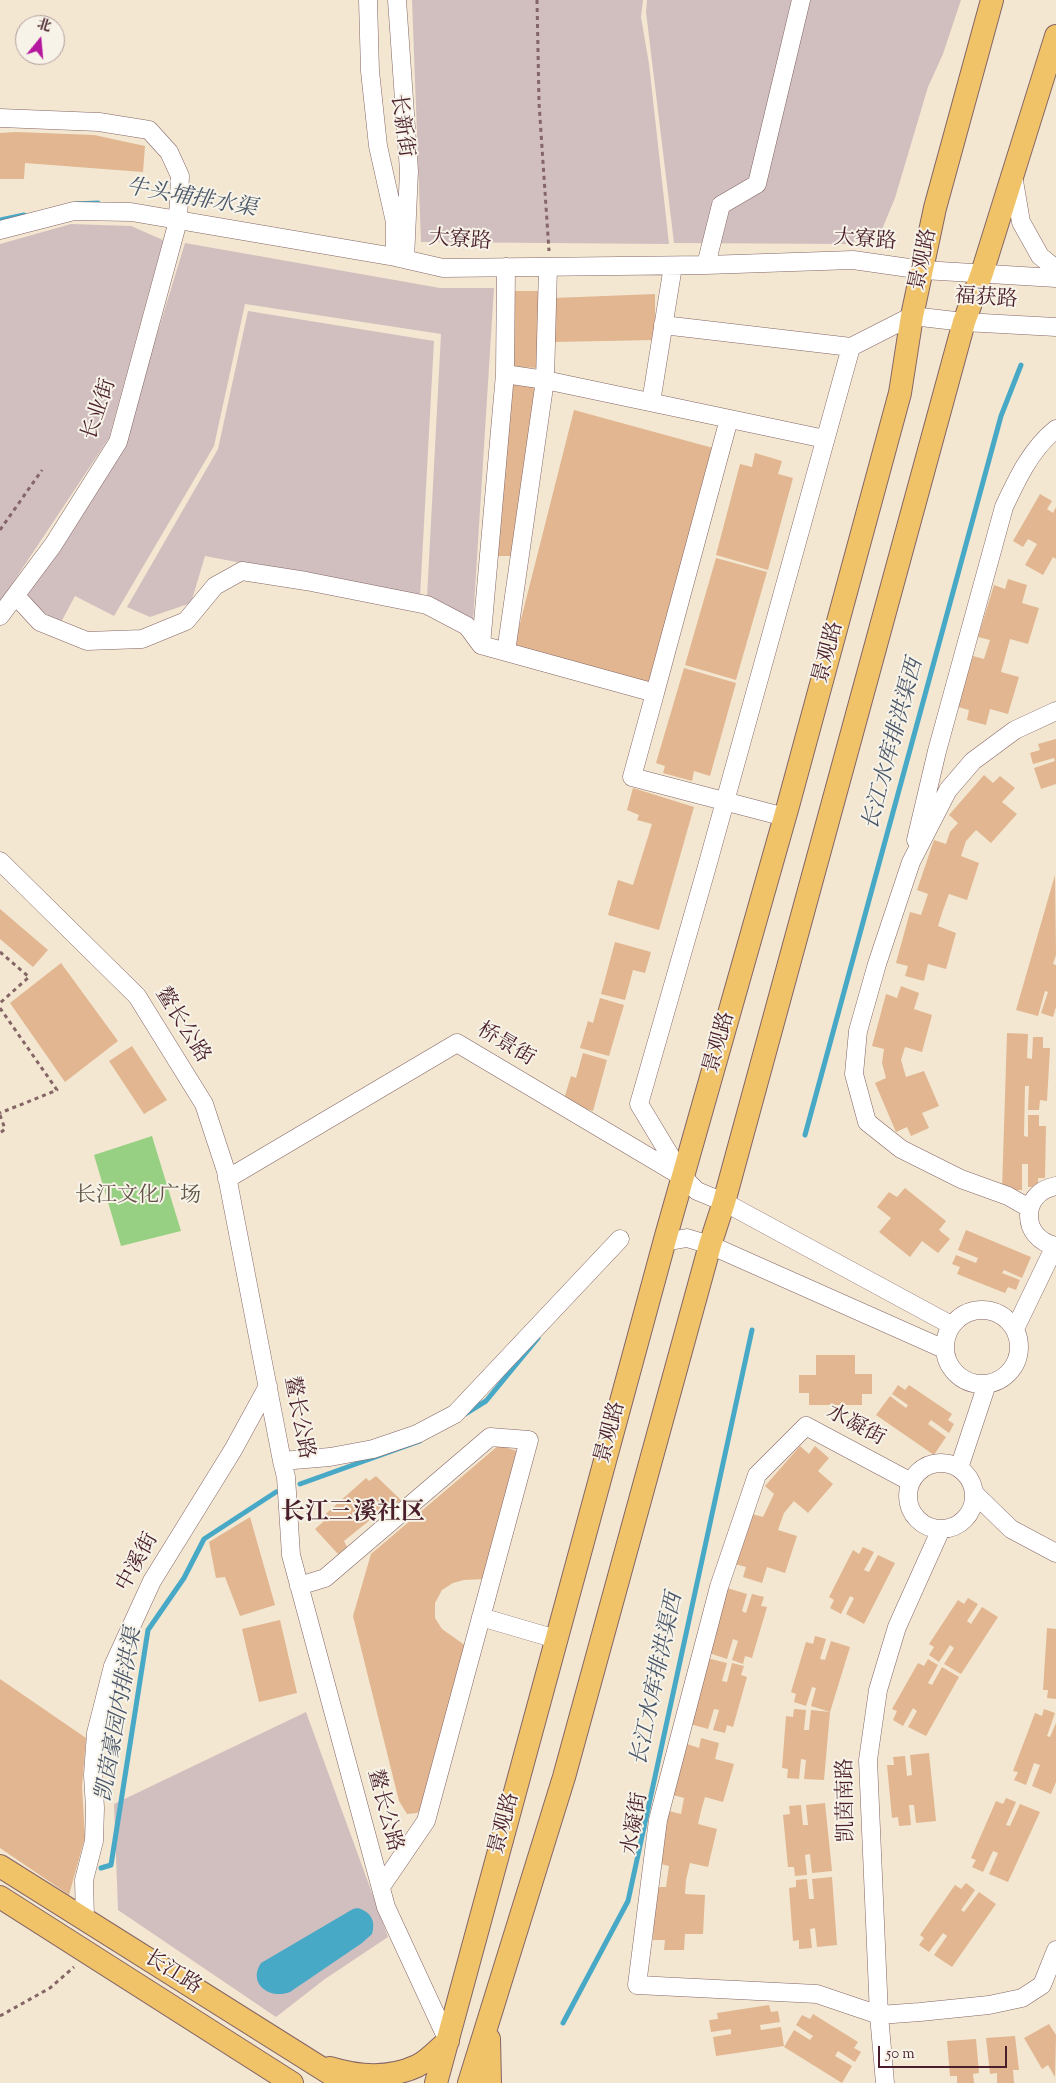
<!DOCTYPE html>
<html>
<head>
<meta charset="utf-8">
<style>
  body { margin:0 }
  #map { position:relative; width:1056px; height:2083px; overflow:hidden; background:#f3e7d1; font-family:"Sorts Mill Goudy","Noto Serif SC",serif }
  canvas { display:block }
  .north { position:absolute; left:15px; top:15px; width:50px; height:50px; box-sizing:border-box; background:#f7f3e8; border:1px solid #b29e9c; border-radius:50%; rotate:17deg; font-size:14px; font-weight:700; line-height:20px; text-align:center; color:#4a1f2b }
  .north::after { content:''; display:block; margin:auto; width:18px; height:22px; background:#b5179e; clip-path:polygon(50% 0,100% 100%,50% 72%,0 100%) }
  .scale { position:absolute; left:878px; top:2046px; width:129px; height:22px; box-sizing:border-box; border:2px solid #4a1f2b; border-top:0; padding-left:6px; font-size:15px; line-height:18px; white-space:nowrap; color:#4a1f2b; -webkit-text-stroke:4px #f7f3e8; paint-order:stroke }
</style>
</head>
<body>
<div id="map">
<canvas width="1056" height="2083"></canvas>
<div class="north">北</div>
<div class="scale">50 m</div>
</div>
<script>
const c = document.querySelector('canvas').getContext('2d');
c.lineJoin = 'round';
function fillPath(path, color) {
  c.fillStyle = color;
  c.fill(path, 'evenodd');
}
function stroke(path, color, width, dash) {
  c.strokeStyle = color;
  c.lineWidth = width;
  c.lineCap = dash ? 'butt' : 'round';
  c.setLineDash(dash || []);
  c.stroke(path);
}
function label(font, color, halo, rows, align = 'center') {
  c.font = font + ' "Sorts Mill Goudy","Noto Serif SC",serif';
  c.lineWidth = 4;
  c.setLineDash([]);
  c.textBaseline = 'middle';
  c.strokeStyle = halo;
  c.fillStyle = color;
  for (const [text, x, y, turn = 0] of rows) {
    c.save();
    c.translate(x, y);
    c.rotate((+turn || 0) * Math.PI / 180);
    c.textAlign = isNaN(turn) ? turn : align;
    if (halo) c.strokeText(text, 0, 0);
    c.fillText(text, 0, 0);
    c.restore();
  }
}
const industrial = new Path2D(`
  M412 0H643L641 17 649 64 669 244 421 242Z
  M647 0H961L943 54 928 87 895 198 880 234 846 244 674 243 646 12Z
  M71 224 131 226 163 240 109 438 0 602V244Z
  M185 243 440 288H494L473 621 427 597 441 334 245 304 214 446 114 616 75 596 60 624 22 596 123 446Z
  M248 311 434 341 420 597 205 556 191 603 150 617 127 607 218 449Z
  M306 1712 388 1937 325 1979 276 2017 118 1910 114 1804Z`);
const green = new Path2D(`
  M152 1136 181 1231 121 1246 94 1155Z`);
const water = new Path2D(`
  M358 1908C371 1912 376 1921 372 1934L362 1943 290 1992C270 2000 247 1984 261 1963L353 1909Z`);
const stream = new Path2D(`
  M76 204 98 203
  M0 220 24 215
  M805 1135 1001 416 1021 365
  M465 1414 486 1401 538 1338
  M300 1484 420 1441
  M101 1868 111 1865 148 1630 184 1578 204 1539 276 1492
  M563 2023 628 1901 752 1330`);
const building = new Path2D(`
  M16 132 94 135 145 146 143 172 25 163 24 179H0V133Z
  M512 291H541L540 368 511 367Z
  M655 294V340L552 342 554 298Z
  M510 382 539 386 515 556H494Z
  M574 410 713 448 651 685 514 647Z
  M755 453 782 461 778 474 793 478 768 570 716 555 740 464 752 467Z
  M1040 494 1052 501 1047 509 1053 513 1056 507V559L1053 557 1043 575 1025 565 1037 544 1028 539 1023 547 1013 541Z
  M716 558 767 572 736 680 685 665Z
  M1008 579 1027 585 1022 603 1039 608 1028 644 1010 639 1001 672 1019 677 1008 714 990 709 986 725 967 720 969 710 958 707 973 656 984 659 990 640 978 637 994 585 1005 589Z
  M684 668 736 683 710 776 694 771 692 781 663 773 665 766 656 763Z
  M1056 739V784L1041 789 1034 768 1055 761 1054 758 1033 764 1030 753 1040 750 1038 744Z
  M984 775 993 783 1000 776 1015 788 1002 802 1017 814 991 843 976 830 966 841 961 856 979 863 967 900 949 894 943 910 938 926 956 933 946 969 928 964 924 981 905 976 908 966 896 963 910 912 921 915 928 894 917 890 934 840 946 844 950 832 958 823 949 815Z
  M633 788 694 807 659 930 608 915 618 880 633 885 652 824 637 820 639 815 627 810Z
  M1055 875 1056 955 1053 964 1056 965V1007L1053 1017 1041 1013 1048 992 1045 991 1038 1016 1016 1010Z
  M0 909 48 950 33 967 0 939Z
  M615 942 651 952 645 973 633 970 625 1000 601 994Z
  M61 963 118 1041 65 1082 10 1003Z
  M901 986 919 993 914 1009 932 1015 922 1052 905 1047 901 1060 906 1077 924 1071 939 1106 922 1113 929 1128 911 1136 907 1127 896 1132 875 1083 886 1078 882 1063 884 1049 872 1046 886 994 897 998Z
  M600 998 624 1005 609 1056 580 1048 588 1021 593 1023Z
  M1007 1033 1028 1034 1027 1058 1032 1059 1033 1037H1043V1048H1050L1047 1101 1040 1100 1039 1110H1028L1029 1086H1025L1024 1136 1028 1137V1115H1039V1126H1046L1045 1178H1038V1187H1028V1164H1022V1190H1002Z
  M132 1046 167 1100 144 1114 109 1061Z
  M583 1053 607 1060 593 1111 563 1102 571 1076 576 1078Z
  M905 1188 946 1221 939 1230 950 1239 938 1253 922 1241 910 1257 879 1232 891 1218 877 1207 889 1192 897 1197Z
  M966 1230 1031 1257 1022 1278 1004 1270 1002 1273 1020 1280 1016 1290 1008 1287 1005 1293 957 1274 960 1267 952 1264 956 1255 976 1263 978 1258 958 1250Z
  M816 1355H855V1374H872V1394H862V1405H809V1393H799V1375H816Z
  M898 1385 905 1390 909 1385 952 1414 948 1420 954 1424 949 1433 931 1420 928 1424 946 1437 934 1455 876 1415 890 1396 906 1408 908 1405 892 1394Z
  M499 1445 517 1451 484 1579 464 1580 453 1583 442 1590 435 1603V1618L442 1629 466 1646 422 1808 417 1813 407 1814 399 1801 353 1616 371 1554Z
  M800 1446 809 1454 815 1446 829 1458 818 1471 833 1484 808 1513 794 1501 784 1513 778 1530 797 1536 785 1573 767 1567 762 1583 743 1577 746 1567 735 1564 752 1514 763 1517 774 1494 765 1486Z
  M376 1476 401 1500 389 1510 386 1507 344 1541 347 1547 338 1554 315 1529 323 1522 320 1519 366 1478 369 1481Z
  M250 1517 275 1605 240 1616 225 1577 216 1578 209 1542Z
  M863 1547 874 1552 864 1570 869 1572 878 1555 895 1563 864 1624 846 1614 854 1598 850 1596 841 1614 830 1608 834 1600 829 1597 853 1550 859 1554Z
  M727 1588 747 1594 742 1611 746 1613 752 1594 764 1597 761 1606 767 1607 752 1658 745 1656 743 1664 732 1660 738 1641 733 1639 727 1659 709 1653Z
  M968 1598 978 1604 967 1621 971 1624 982 1607 998 1617 961 1674 944 1664 954 1648 950 1645 939 1662 929 1655 934 1647 929 1644 958 1600 964 1604Z
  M280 1620 297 1693 259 1702 242 1629Z
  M1047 1628 1056 1629V1699L1047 1698 1048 1690H1043Z
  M815 1636 826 1639 820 1659 825 1660 831 1641 850 1647 830 1712 811 1706 816 1688 812 1687 806 1706 794 1702 796 1694 791 1692 806 1642 813 1644Z
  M707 1658 727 1663 722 1681 727 1682 732 1663 744 1666 741 1675 747 1677 733 1727 727 1725 725 1733 713 1730 719 1710 714 1709 708 1729 690 1724Z
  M928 1659 938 1665 928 1683 932 1685 942 1667 959 1677 926 1736 908 1727 917 1711 913 1708 903 1726 893 1720 897 1711 892 1709 918 1663 924 1666Z
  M0 1679 86 1738 82 1787 85 1837 69 1895 0 1848Z
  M794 1709 806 1710 804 1730H809L811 1710 830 1712 824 1780 804 1779 806 1760 801 1759 799 1779 787 1778 788 1769 782 1768 786 1716 793 1717Z
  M1044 1709 1055 1713 1047 1736 1050 1737 1056 1723V1782L1051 1794 1032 1786 1040 1765 1034 1763 1026 1785 1014 1780 1018 1772 1013 1771 1035 1713 1042 1716Z
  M701 1738 719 1743 715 1759 734 1764 723 1802 705 1797 701 1811 698 1824 717 1829 708 1867 690 1863 686 1880 685 1894 705 1895 703 1934H685L684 1950H664L665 1940H653L655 1887H666L669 1866 657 1863 669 1811 681 1814 684 1798 673 1795 687 1744 699 1748Z
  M929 1753 936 1821 916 1823 914 1805H909L911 1825 899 1826 898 1817 892 1818 887 1765H894L893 1757 905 1756 907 1776 912 1775 910 1755Z
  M1006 1798 1016 1802 1006 1825 1010 1826 1020 1804 1040 1812 1008 1882 989 1874 998 1853 993 1851 983 1872 972 1867 976 1860 971 1858 996 1801 1003 1804Z
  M825 1803 832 1871 812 1873 810 1854 805 1855 807 1875 795 1876 794 1867H788L783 1815 790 1814 789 1806 801 1805 803 1825H808L806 1805Z
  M832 1877 837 1945 817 1947 815 1928 810 1929 812 1948 799 1949V1940L793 1941 789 1888 796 1887V1880L807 1879 809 1899H814L812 1879Z
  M966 1883 975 1890 961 1910 964 1912 979 1892 996 1904 952 1967 934 1955 947 1936 943 1933 929 1952 919 1945 924 1938 920 1935 955 1885 961 1889Z
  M769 2005 771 2012 778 2011 780 2022 760 2025 761 2030 781 2027 784 2046 716 2056 713 2037 731 2034V2029L711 2032 709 2020 718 2019 717 2013Z
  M813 2014 858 2042 854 2048 861 2052 855 2062 838 2051 835 2056 852 2066 842 2083 784 2047 794 2030 810 2040 813 2036 796 2025 802 2015 810 2019Z
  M1049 2024 1056 2035 1055 2077 1048 2065 1042 2069 1024 2038Z
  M1015 2036 1019 2070H1013L1014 2083H997V2073L990 2074 986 2038Z
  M976 2039 979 2073 973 2074 974 2083H957V2076H950L947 2041Z`);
const path = new Path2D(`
  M537 0 539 103 549 251
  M0 530 42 470
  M0 952 29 977 0 1003
  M0 1008 57 1090 0 1113
  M0 1115 5 1129 0 1133
  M0 2016 50 1988 74 1967`);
const minor = new Path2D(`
  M368 0 370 71 378 146 395 222V257
  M397 0 409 171 405 259
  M0 118 99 122 149 130 169 152 180 176 178 221 118 442 53 545 0 616
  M1013 175 1021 222 1040 256 1056 269
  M0 230 74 211 131 212 395 257 443 268 706 265 853 260 923 270 1056 278
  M706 265 721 205 757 184 801 0
  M506 267 505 374 545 380 825 439
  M663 325 851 347
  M651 402 673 266
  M16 596 40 622 87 641 142 639 186 621 215 586 242 571 306 581 427 605 467 626 481 645 655 693 729 419
  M481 645 505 374
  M506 652 545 380 548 267
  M655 693 632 777 785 817
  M916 840 937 751 1004 507C1017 479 1031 449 1056 429
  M0 861 137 996 204 1104 226 1171 282 1461 286 1477 291 1555 386 1907 448 2041
  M227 1179 457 1043 681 1176
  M1056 1186C1020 1192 1020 1239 1056 1246
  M1029 1208 1008 1196 961 1179 901 1149 867 1122 854 1074 858 1031 877 964 911 862 948 790 973 761 1015 730 1056 711
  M664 1242 687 1238 710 1245 944 1349
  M945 1347a37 37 0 1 1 74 0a37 37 0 1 1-74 0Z
  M951 1325 724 1202 697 1191 683 1177 639 1104 706 870 851 347 912 316 964 322 1056 327
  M1015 1329 1055 1246
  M282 1461 330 1457 373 1449 417 1434 455 1414 620 1239
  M908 1496a33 33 0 1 1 66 0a33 33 0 1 1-66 0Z
  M959 1468 987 1384
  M911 1482 806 1426 757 1475 719 1587 658 1820 637 1985 817 1994 879 2015 920 2012 989 2005 1022 1998 1042 1985 1056 1950
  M974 1493 1011 1529 1056 1553
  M299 1586 325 1578 490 1437 529 1440 426 1821 381 1887
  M481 1617 556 1639
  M85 1919 84 1880 94 1841 95 1808 93 1775 96 1733 113 1666 152 1581 233 1450 268 1386
  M885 2083 879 2015 868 1760 878 1690 897 1627 941 1529`);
const major = new Path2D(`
  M0 1866 345 2083
  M0 1897 292 2083
  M489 2039 490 2083
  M330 2068C359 2077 389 2079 417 2066 428 2061 438 2049 448 2041
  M436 2083 666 1236 788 806 900 393 912 316 935 208 992 0
  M469 2083 564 1777 710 1245 724 1202 964 322 982 273 1056 36`);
const streetNames = [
  ["长新街",400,126,82],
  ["大寮路",460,242,4],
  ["大寮路",865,242,4],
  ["景观路",925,260,-78],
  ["福获路",986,300,4],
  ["长业街",101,410,-71],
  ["景观路",830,653,-75],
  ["鳌长公路",181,1026,58],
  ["景观路",721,1043,-74],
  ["桥景街",505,1046,31],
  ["鳌长公路",297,1418,79],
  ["水凝街",855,1427,28],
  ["景观路",612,1433,-75],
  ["中溪街",139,1563,-61],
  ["凯茵南路",848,1800,-91],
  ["鳌长公路",383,1811,75],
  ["景观路",506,1824,-75],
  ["水凝街",637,1824,-80],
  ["长江路",172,1974,32]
];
const parkNames = [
  ["长江文化广场",138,1197]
];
const waterNames = [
  ["牛头埔排水渠",191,200,10],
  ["长江水库排洪渠西",895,745,-75],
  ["长江水库排洪渠西",659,1680,-78],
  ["凯茵豪园内排洪渠",121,1715,-80]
];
const quarterNames = [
  ["长江三溪社区",353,1515]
];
fillPath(industrial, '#d1bfbf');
fillPath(green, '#98d083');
fillPath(water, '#48a9c7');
stroke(stream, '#48a9c7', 5);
fillPath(building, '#e1b691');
stroke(minor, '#856565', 19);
stroke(major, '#856565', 24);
stroke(path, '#856565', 3, [4, 4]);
stroke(minor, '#fff', 18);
stroke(major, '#f1c369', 22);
label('21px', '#4a1f2b', '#f7f3e8', streetNames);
label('21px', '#615445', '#f7f3e8', parkNames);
label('italic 22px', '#495669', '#f7f3e8', waterNames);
label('bold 24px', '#4a1f2b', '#f7f3e8', quarterNames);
</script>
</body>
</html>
